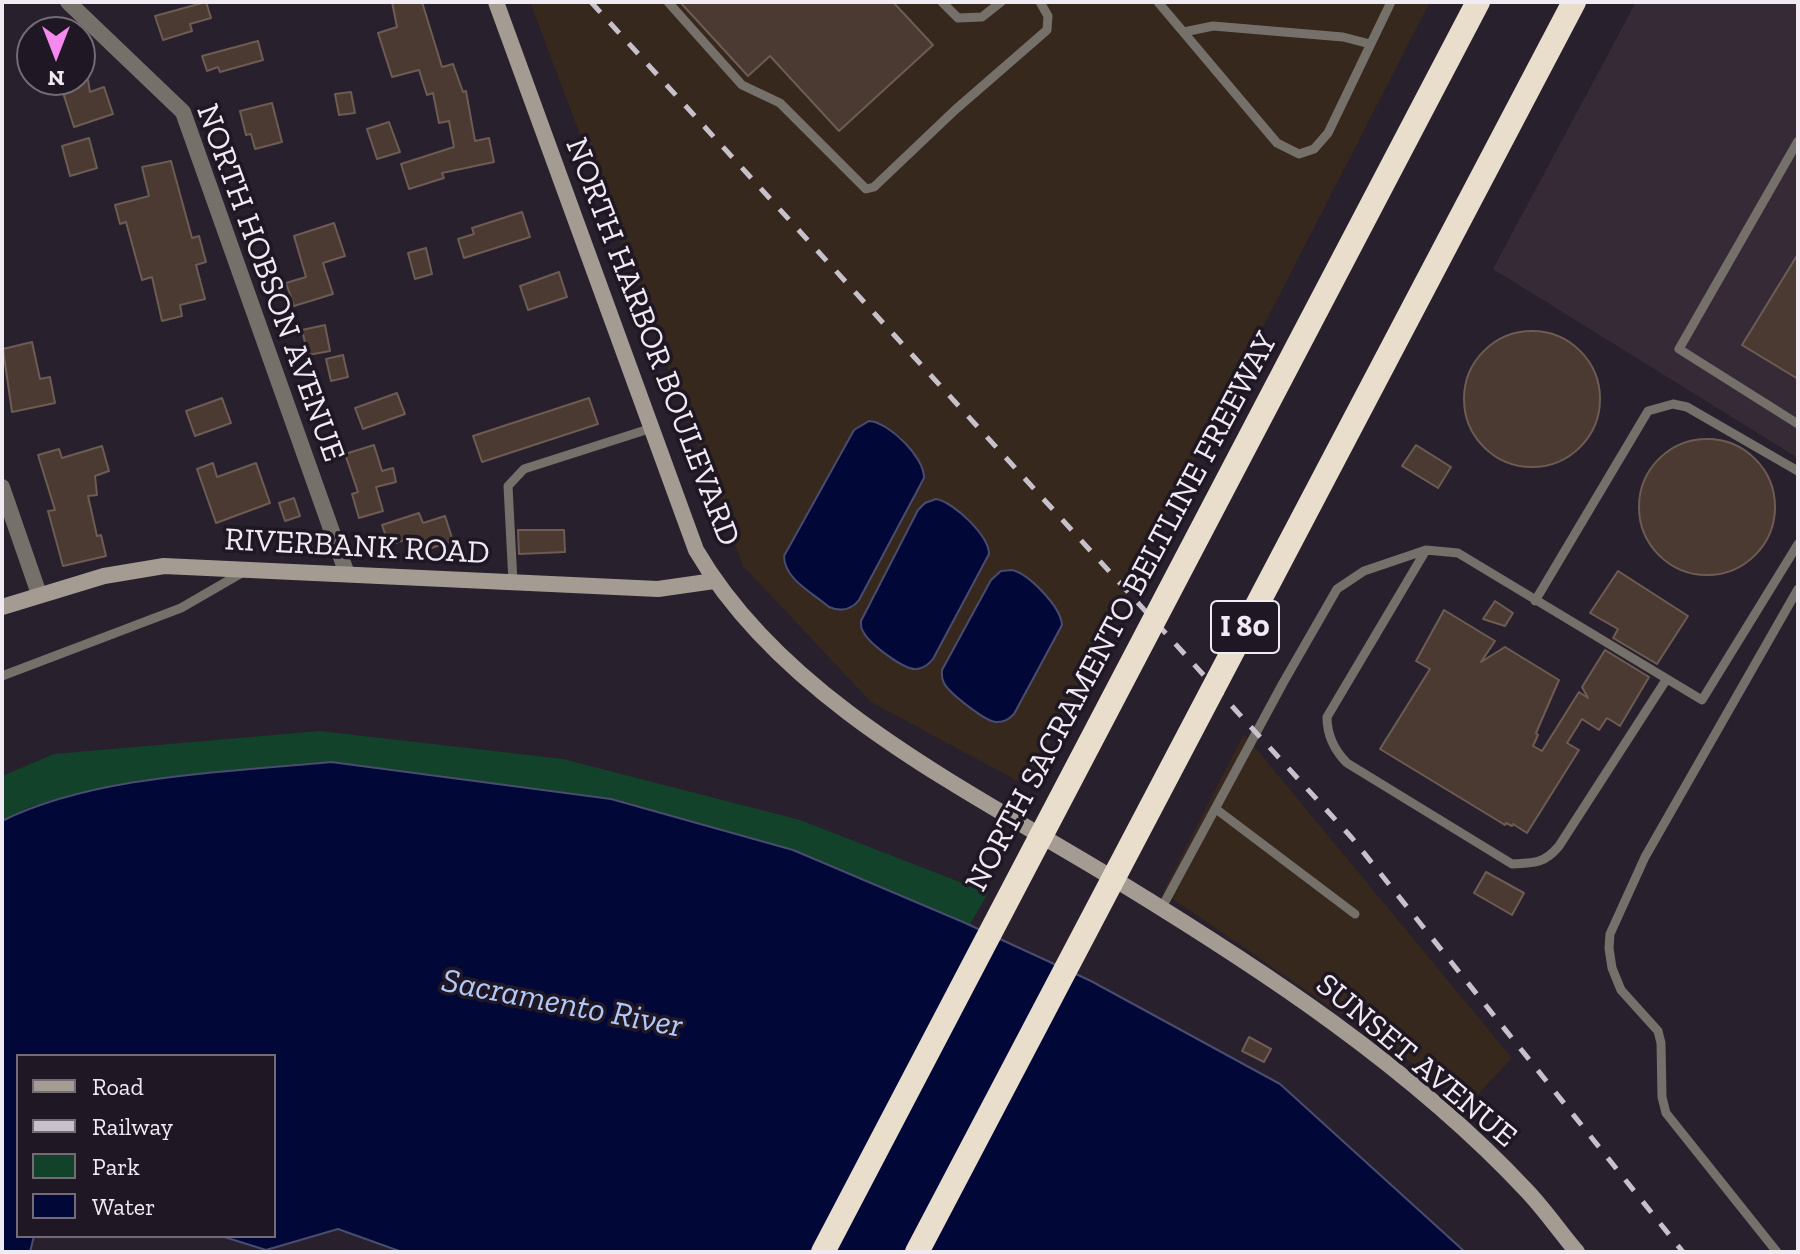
<!DOCTYPE html>
<html>
<head>
<meta charset="utf-8">
<style>
  body { margin:0 }
  #map { position:relative; width:1800px; height:1254px; overflow:hidden; background:#28202d; font-family:"Zilla Slab",serif }
  canvas { display:block }
  .frame { position:absolute; inset:0; border:4px solid #f0eaf3; pointer-events:none }
  .legend { position:absolute; left:16px; top:1054px; width:260px; height:184px; box-sizing:border-box; background:#1f1723; border:2px solid #736b76; margin:0; padding:10px 14px; list-style:none; font-size:24px; color:#f0eaf3 }
  .legend li { display:flex; align-items:center; gap:16px; height:40px }
  .legend b { width:40px; border:2px solid #736b76 }
  .north { position:absolute; left:16px; top:16px; width:80px; height:80px; box-sizing:border-box; background:#1f1723; border:2px solid #736b76; border-radius:50%; rotate:180deg; font-size:22px; font-weight:700; line-height:32px; text-align:center; color:#f0eaf3 }
  .north::after { content:''; display:block; margin:auto; width:28px; height:36px; background:#f689ee; clip-path:polygon(50% 0,100% 100%,50% 72%,0 100%) }
</style>
</head>
<body>
<div id="map">
<canvas width="1800" height="1254"></canvas>
<div class="frame"></div>
<ul class="legend">
<li><b style="height:10px;background:#a49c92"></b>Road</li>
<li><b style="height:10px;background:#c8c1cb"></b>Railway</li>
<li><b style="height:22px;background:#124229"></b>Park</li>
<li><b style="height:22px;background:#010837"></b>Water</li>
</ul>
<div class="north">N</div>
</div>
<script>
const c = document.querySelector('canvas').getContext('2d');
c.lineJoin = 'round';
function fillPath(path, color) {
  c.fillStyle = color;
  c.fill(path, 'evenodd');
}
function stroke(path, color, width, dash) {
  c.strokeStyle = color;
  c.lineWidth = width;
  c.lineCap = dash ? 'butt' : 'round';
  c.setLineDash(dash || []);
  c.stroke(path);
}
function label(font, color, halo, rows, align = 'center') {
  c.font = font + ' "Zilla Slab",serif';
  c.lineWidth = 7;
  c.setLineDash([]);
  c.textBaseline = 'middle';
  c.strokeStyle = halo;
  c.fillStyle = color;
  for (const [text, x, y, turn = 0] of rows) {
    c.save();
    c.translate(x, y);
    c.rotate((+turn || 0) * Math.PI / 180);
    c.textAlign = isNaN(turn) ? turn : align;
    if (halo) c.strokeText(text, 0, 0);
    c.fillText(text, 0, 0);
    c.restore();
  }
}
const commercial = new Path2D(`
  M1636 2H1798V458L1493 269Z`);
const industrial = new Path2D(`
  M530 2H1430L1027 786 871 702 743 566Z
  M1244 734 1512 1058 1470 1103 1163 892Z`);
const green = new Path2D(`
  M320 731 563 759 800 820 988 893 960 942 331 762 144 780 32 806 2 821V776L54 754Z`);
const water = new Path2D(`
  M869 421C889 422 925 458 924 478L859 600C851 610 841 612 829 607 813 593 784 579 784 556L854 430Z
  M936 499C954 502 989 536 989 554L933 659C929 664 924 668 917 669 905 671 870 644 864 633 861 628 861 627 861 621L918 510 925 503Z
  M1012 570C1029 574 1061 607 1062 625L1014 714C1009 719 1005 722 997 722 987 723 949 693 944 683 941 678 942 676 942 670L991 580 1001 571Z
  M331 762 611 799 793 850 963 922 1091 981 1280 1084 1465 1252H402L338 1229 266 1250 221 1236H274V1056H18V1236H34L30 1252H2V821C95 775 228 772 331 762Z`);
const building = new Path2D(`
  M206 2 211 18 190 24 192 31 163 40 155 16Z
  M392 2H422L442 67 453 64 463 92 466 91 475 141 489 138 494 162 442 173 444 178 409 189 401 164 454 147 449 121 439 123 433 93 427 95 419 70 392 77 378 33 397 27Z
  M680 2H893L933 45 839 131 770 56 748 76Z
  M258 41 263 60 220 72 218 67 207 71 202 56Z
  M59 80H88L90 92 104 87 113 114 74 127Z
  M351 92 355 113 339 115 335 94Z
  M272 103 282 142 255 149 251 134 246 135 240 111Z
  M389 122 400 152 377 159 367 129Z
  M89 138 97 168 70 176 62 146Z
  M171 161 192 238 199 236 206 262 196 265 205 299 180 305 182 316 162 321 152 277 142 280 126 222 120 224 115 205 149 196 142 167Z
  M522 212 530 237 464 258 458 239 474 234 472 228Z
  M334 223 345 256 323 263 333 294 294 306 286 283 306 277 294 236Z
  M426 248 432 274 415 279 408 253Z
  M1798 254V379L1742 345Z
  M559 272 567 297 528 310 520 286Z
  M325 325 330 351 308 355 302 330Z
  M1464 399a68 68 0 1 1 136 0a68 68 0 1 1-136 0Z
  M32 342 40 379 50 377 55 403 12 412 3 349Z
  M343 355 348 377 331 381 326 359Z
  M397 393 405 414 363 429 355 408Z
  M222 398 231 423 195 436 186 411Z
  M589 398 598 424 482 462 473 436Z
  M1639 507a68 68 0 1 1 136 0a68 68 0 1 1-136 0Z
  M374 445 382 471 393 468 396 482 376 487 383 511 359 518 352 494 358 492 345 454Z
  M1416 445 1451 467 1438 488 1402 466Z
  M102 446 109 471 95 476 97 495 88 496 97 536 101 535 106 556 63 566 48 511 55 510 38 455 59 449 62 458Z
  M213 463 217 477 256 463 270 503 216 523 197 469Z
  M294 498 300 516 285 521 279 503Z
  M419 513 423 523 445 516 453 541 413 554 408 539 389 545 382 525Z
  M518 530H564L565 552 519 554Z
  M1618 571 1688 616 1657 664 1613 638 1618 629 1590 613Z
  M1495 601 1513 613 1505 626 1483 619Z
  M1444 610 1495 641 1481 662 1505 647 1559 680 1536 733 1538 735 1533 746 1542 751 1579 692 1588 698 1582 687 1605 650 1649 677 1620 726 1607 718 1599 730 1582 719 1567 743 1579 750 1527 833 1513 824 1512 826 1506 823 1505 825 1380 749 1430 669 1416 661Z
  M1486 872 1524 893 1512 915 1474 893Z
  M1249 1037 1271 1049 1264 1062 1242 1051Z`);
const lane = new Path2D(`
  M668 2 742 85 780 103 866 189 874 187 955 110 1047 30 1048 16 1040 2
  M942 2 958 18 982 17 1001 2
  M1158 2 1277 143 1299 154 1314 149 1328 133 1391 2
  M1184 32 1213 26 1343 37 1370 44
  M1798 141 1679 349 1798 424
  M1426 550 1327 717C1327 736 1334 750 1347 763L1512 864C1534 863 1544 864 1559 846L1666 680
  M513 582 508 486 524 469 652 428
  M1535 601 1648 411 1673 404 1687 407 1798 471
  M2 676 181 608 245 571
  M1216 809 1355 914
  M1161 909 1283 683 1337 589 1364 571 1426 550 1458 553 1702 700 1798 544
  M1777 1252 1666 1113 1662 1097 1661 1043 1658 1031 1621 990 1612 968 1609 948 1610 934 1645 857 1798 589`);
const street = new Path2D(`
  M68 2 183 112 347 574
  M2 487 39 594`);
const secondary = new Path2D(`
  M496 2 696 550C785 703 972 792 1119 882 1263 970 1411 1067 1527 1191 1545 1210 1560 1232 1577 1252
  M2 607 104 576 164 566 658 589 714 581`);
const rail = new Path2D(`
  M591 2 1352 838 1683 1252`);
const highwayBridge = new Path2D(`
  M823 1252 1478 2
  M917 1252 1574 2`);
const shields = [
  [1245,627,68]
];
const shieldNames = [
  ["I 80",1245,627]
];
const streetNames = [
  ["NORTH HOBSON AVENUE",270,283,70],
  ["NORTH HARBOR BOULEVARD",652,342,69],
  ["RIVERBANK ROAD",357,547,3],
  ["NORTH SACRAMENTO BELTLINE FREEWAY",1122,612,-62],
  ["SUNSET AVENUE",1416,1061,40]
];
const waterNames = [
  ["Sacramento River",562,1004,11]
];
fillPath(commercial, '#372a37');
fillPath(industrial, '#36281c');
fillPath(green, '#124229');
fillPath(water, '#010837');
stroke(water, '#494c6f', 2);
fillPath(building, '#4a3a32');
stroke(building, '#6d5c54', 2);
stroke(lane, '#75706a', 9);
stroke(street, '#75706a', 16);
stroke(secondary, '#a49c92', 16);
stroke(rail, '#c8c1cb', 5, [14, 14]);
stroke(highwayBridge, '#e9ddcc', 24);
for (const [x, y, w] of shields) {
  const box = new Path2D();
  box.roundRect(x - w / 2, y - 26, w, 52, 6);
  c.fillStyle = '#1f1723';
  c.fill(box);
  stroke(box, '#f0eaf3', 2);
}
label('bold 30px', '#f0eaf3', null, shieldNames);
label('32px', '#f0eaf3', '#1f1723', streetNames);
label('italic 34px', '#b1c8f9', '#1f1723', waterNames);
</script>
</body>
</html>
